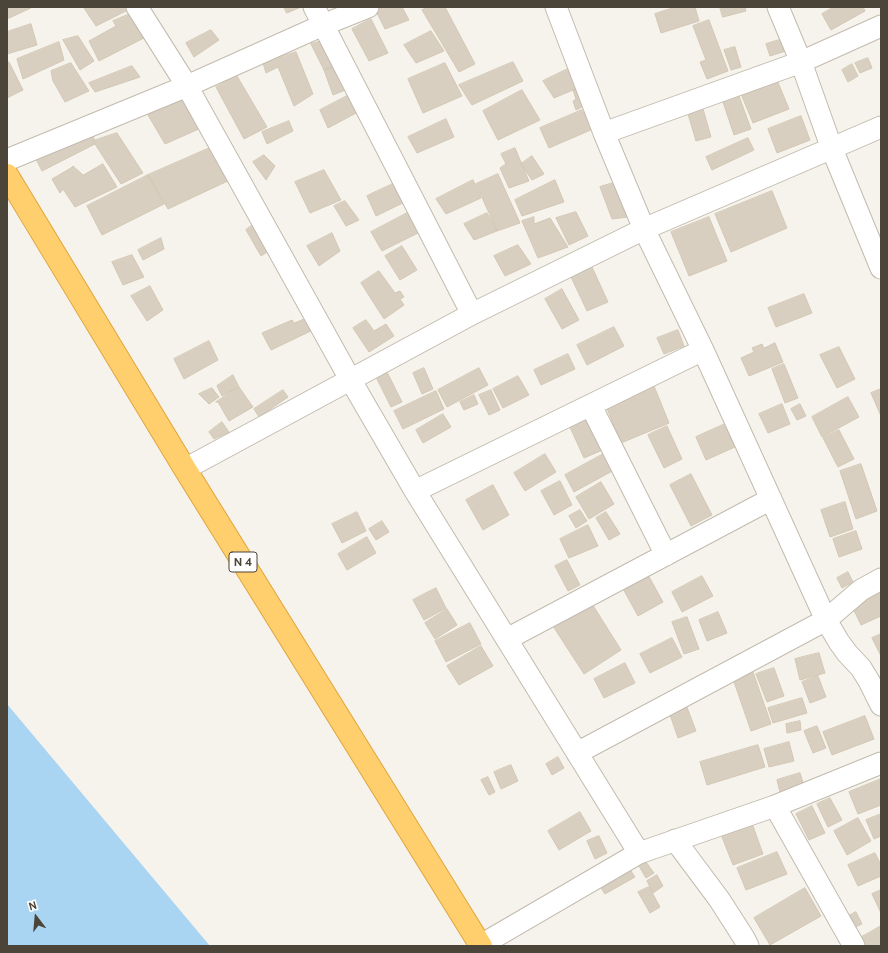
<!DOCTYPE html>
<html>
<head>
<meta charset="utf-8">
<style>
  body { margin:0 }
  #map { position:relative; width:888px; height:953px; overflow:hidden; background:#f6f3ec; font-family:Cabin,sans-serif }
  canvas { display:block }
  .frame { position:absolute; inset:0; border:8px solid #4b4439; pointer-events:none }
  .north { position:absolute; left:16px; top:897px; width:40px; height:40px; -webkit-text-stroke:3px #fff; paint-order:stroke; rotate:344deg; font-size:11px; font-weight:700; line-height:16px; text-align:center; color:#4b4439 }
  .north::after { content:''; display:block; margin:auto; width:14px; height:18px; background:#4b4439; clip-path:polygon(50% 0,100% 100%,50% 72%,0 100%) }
</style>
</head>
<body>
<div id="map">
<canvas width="888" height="953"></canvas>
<div class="frame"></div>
<div class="north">N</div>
</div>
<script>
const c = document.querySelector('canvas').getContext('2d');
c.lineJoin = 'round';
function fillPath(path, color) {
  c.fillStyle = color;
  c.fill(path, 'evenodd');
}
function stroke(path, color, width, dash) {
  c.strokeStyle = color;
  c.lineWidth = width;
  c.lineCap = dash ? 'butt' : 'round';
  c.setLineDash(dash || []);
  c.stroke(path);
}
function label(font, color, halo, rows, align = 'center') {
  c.font = font + ' Cabin,sans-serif';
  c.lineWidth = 3;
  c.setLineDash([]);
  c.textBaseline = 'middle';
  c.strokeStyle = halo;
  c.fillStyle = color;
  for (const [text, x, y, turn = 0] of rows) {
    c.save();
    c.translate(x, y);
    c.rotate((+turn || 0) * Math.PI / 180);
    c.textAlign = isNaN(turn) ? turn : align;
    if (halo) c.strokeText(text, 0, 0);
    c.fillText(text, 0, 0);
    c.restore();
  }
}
const water = new Path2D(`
  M7 704 210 946H7Z`);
const building = new Path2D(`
  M7 7H30L31 8 7 19Z
  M87 7H125L128 10 96 26 84 8Z
  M284 7H301L287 13Z
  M379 7H402L409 20 385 29 375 9Z
  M429 7H445L475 64 459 72 422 10Z
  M676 7H695L699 21 661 33 655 14Z
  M720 7H745L746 11 723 17Z
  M834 7H863L865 11 831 30 822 14Z
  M130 14 144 38 99 61 89 41 116 26 113 21Z
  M371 19 388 53 369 61 352 29Z
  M709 20 728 71 707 79 700 62 706 60 693 26Z
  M31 24 37 45 7 54V32Z
  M211 30 219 40 194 57 186 43Z
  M431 31 444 51 416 63 404 45Z
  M78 36 94 61 80 70 63 40Z
  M786 38 789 50 770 56 766 44Z
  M325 40 337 66 324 70 311 44Z
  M59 42 64 60 23 79 17 59Z
  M735 47 741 67 731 70 724 50Z
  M296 52 313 94 294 106 278 67 266 73 263 63Z
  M868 58 872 68 860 73 855 63Z
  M9 62 23 90 7 98V63Z
  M513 62 523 81 472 105 459 85Z
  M71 63 89 91 65 102 53 81 51 71Z
  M445 63 462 96 423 113 408 79Z
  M852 64 858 76 848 82 842 70Z
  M132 66 140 77 95 92 89 83Z
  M337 66 348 89 333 95 324 70Z
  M572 67 580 87 554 98 543 81Z
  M237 76 267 127 244 139 216 87Z
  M777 80 789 109 753 123 741 94Z
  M580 87 586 105 576 110 573 101 576 99 573 90Z
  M522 90 540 120 498 140 483 111Z
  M184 93 201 128 165 144 145 110Z
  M351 94 360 111 328 128 320 110Z
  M739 96 751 129 734 135 723 102Z
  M703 109 711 137 696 141 688 114Z
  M582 110 593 129 549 148 540 128Z
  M801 116 810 140 777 153 768 129Z
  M446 119 454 137 417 153 408 137Z
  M289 121 293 131 267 144 262 132Z
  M92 130 95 144 42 171 35 157Z
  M117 133 143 173 121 184 93 141Z
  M748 138 754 150 712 170 706 157Z
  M212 147 232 179 168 209 148 175Z
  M515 148 529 181 509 188 500 168 506 164 501 154Z
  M264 155 275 166 266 180 253 162Z
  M532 156 544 174 532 180 521 164Z
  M103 164 117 187 75 207 63 189 60 193 52 179 71 168 73 166 83 175Z
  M324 170 341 200 310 213 295 182Z
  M498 174 520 223 497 231 476 184Z
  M148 175 164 204 102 235 87 206Z
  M473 180 481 198 446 214 436 199Z
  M555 180 564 202 522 216 515 200Z
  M399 181 409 200 376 216 367 196Z
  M613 183 628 217 612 219 600 187Z
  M772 191 787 228 731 252 715 214Z
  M345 201 359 220 346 226 334 206Z
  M415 209 426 229 382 251 371 232Z
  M576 212 588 236 569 245 556 218Z
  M487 213 497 231 474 240 464 224Z
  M534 217V224L550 218 568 247 538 258 522 221Z
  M709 217 727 261 689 276 671 232Z
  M258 221 276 246 261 256 246 230Z
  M332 233 340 251 319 266 307 246Z
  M161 238 164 249 143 260 138 250Z
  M518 245 531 264 505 276 494 256Z
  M402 246 417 270 400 280 385 256Z
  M132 255 144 277 123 285 112 262Z
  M592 267 608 302 587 311 571 277Z
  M379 271 395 293 400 291 404 297 400 299 404 305 384 319 361 283Z
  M150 286 163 310 147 321 131 296Z
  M562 289 579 320 562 329 545 299Z
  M804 294 812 313 776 327 768 308Z
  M307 318 313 330 271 350 262 333 292 320 294 323Z
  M366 320 374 331 386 324 394 336 369 352 353 328Z
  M614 327 624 346 587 365 577 345Z
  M678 330 684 346 664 354 657 338Z
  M209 341 218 360 184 379 174 359Z
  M775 343 783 362 749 376 741 358 754 352 752 348 762 344 764 348Z
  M839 347 855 379 837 388 820 355Z
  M568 354 575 369 541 385 534 370Z
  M784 364 798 398 785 403 772 369Z
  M385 368 402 402 391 407 374 373Z
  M424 368 433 389 422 394 413 373Z
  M479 368 488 385 447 407 438 390Z
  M233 375 239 387 222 396 217 386Z
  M518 376 529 395 503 408 493 389Z
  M654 386 669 423 621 443 606 406Z
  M239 387 253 407 229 421 218 402H216Z
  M212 388 219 397 209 404 199 394Z
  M881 389V416L871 393Z
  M283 390 288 397 259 417 254 409Z
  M491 390 500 410 489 415 479 395Z
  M436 391 444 409 403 429 394 411Z
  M474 395 478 404 464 410 460 402Z
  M848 397 859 417 822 437 812 417Z
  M782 404 790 424 768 433 759 414Z
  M800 404 806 416 797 420 791 409Z
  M443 414 451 427 423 443 416 430Z
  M590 416 605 449 584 458 569 425Z
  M222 422 229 432 214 439 209 432Z
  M725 424 735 447 706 460 696 437Z
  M667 426 682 459 664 468 648 435Z
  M839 430 854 459 838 467 823 438Z
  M607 452 616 469 574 492 565 475Z
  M545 454 556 472 525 491 514 473Z
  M861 464 877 511 856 519 840 471Z
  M691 474 712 515 691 526 670 485Z
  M560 481 572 505 554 515 541 491Z
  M601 482 614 504 589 519 576 497Z
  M493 485 509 515 483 530 466 500Z
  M845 502 853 529 830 537 821 510Z
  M580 510 587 521 576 528 569 516Z
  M357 512 366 531 342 543 332 524Z
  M606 512 620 534 609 540 596 518Z
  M382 521 389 532 376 540 369 529Z
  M588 525 598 546 569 558 560 539Z
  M856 531 862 549 839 557 833 539Z
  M367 537 376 553 347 570 338 554Z
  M567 560 580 585 568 591 555 566Z
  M848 572 853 582 842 588 837 578Z
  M647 573 663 602 638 616 622 587Z
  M702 576 713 596 682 612 672 592Z
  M436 588 446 608 424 620 413 600Z
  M881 588V616L861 625 850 602Z
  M589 599 621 650 584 674 551 623Z
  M447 609 457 625 435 639 425 623Z
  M718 612 727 633 707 641 699 620Z
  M687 617 699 649 684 654 672 622Z
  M470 623 481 644 446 662 435 641Z
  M881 634V656L872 638Z
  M672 638 682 657 650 673 640 654Z
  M481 646 493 666 459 685 447 666Z
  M819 653 825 673 800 680 795 659Z
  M625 663 635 683 604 698 594 679Z
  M774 668 784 696 767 702 756 674Z
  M752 669 771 724 751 731 732 676Z
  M818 676 826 697 810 703 802 682Z
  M802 698 807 713 773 723 768 708Z
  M685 702 696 731 678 738 668 709Z
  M865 716 874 739 832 755 823 732Z
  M800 721 801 730 787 733 786 724Z
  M817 726 826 748 813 753 804 731Z
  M789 742 794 761 769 767 764 749Z
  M758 745 765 767 707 785 700 762Z
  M558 757 564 768 552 775 546 764Z
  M511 765 518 781 501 789 494 772Z
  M800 773 805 789 781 796 777 780Z
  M488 777 495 792 489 795 481 780Z
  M881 779V805L858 814 849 792Z
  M830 798 842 820 828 827 817 804Z
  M812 806 825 833 809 840 796 814Z
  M580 812 591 831 559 850 548 831Z
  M881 814V836L874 839 866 820Z
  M858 818 871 841 847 855 834 831Z
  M753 826 763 854 733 865 722 837Z
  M599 836 607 853 595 859 587 841Z
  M777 852 787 874 746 890 737 868Z
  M875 853 881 865V876L858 886 848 865Z
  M646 862 654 873 646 878 639 866Z
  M629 868 635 877 605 894 599 885Z
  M657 875 663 886 653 893 647 881Z
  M649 887 660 907 650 913 638 892Z
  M805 888 821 916 770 945 754 918Z
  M881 890V913L872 894Z
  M856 912 862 924 853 928 847 917Z
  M881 926V946H865L860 938Z`);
const street = new Path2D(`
  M137 7 187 86 350 379 415 491 639 853
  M314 7 472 314
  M556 7 604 133 644 229 703 350 826 620 839 642 847 653 861 668 869 681 881 705
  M778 7 801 62 832 149 881 268
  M604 133 801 62 881 26
  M7 160 187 86 323 25 368 7
  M591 406 666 555
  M185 469 472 314 644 229 881 127
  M415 491 703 350
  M507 639 771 499
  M577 753 826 620 861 590 881 579
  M775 806 854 946
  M675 840 719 899 744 938 748 946
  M481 945 639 853 775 806 881 763`);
const highway = new Path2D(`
  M7 175 185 469 481 946`);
const shields = [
  [243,562,28]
];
const shieldNames = [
  ["N 4",243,562]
];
fillPath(water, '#a9d4f2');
fillPath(building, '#d8cfc1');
stroke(building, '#d3c7b4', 1);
stroke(street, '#c2bbae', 23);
stroke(highway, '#e0a43c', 24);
stroke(street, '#fff', 21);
stroke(highway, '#ffcf6e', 22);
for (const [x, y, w] of shields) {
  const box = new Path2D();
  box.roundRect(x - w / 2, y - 10, w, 20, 3);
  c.fillStyle = '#fff';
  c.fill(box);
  stroke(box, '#4b4439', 1);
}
label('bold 12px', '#4b4439', null, shieldNames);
</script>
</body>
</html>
